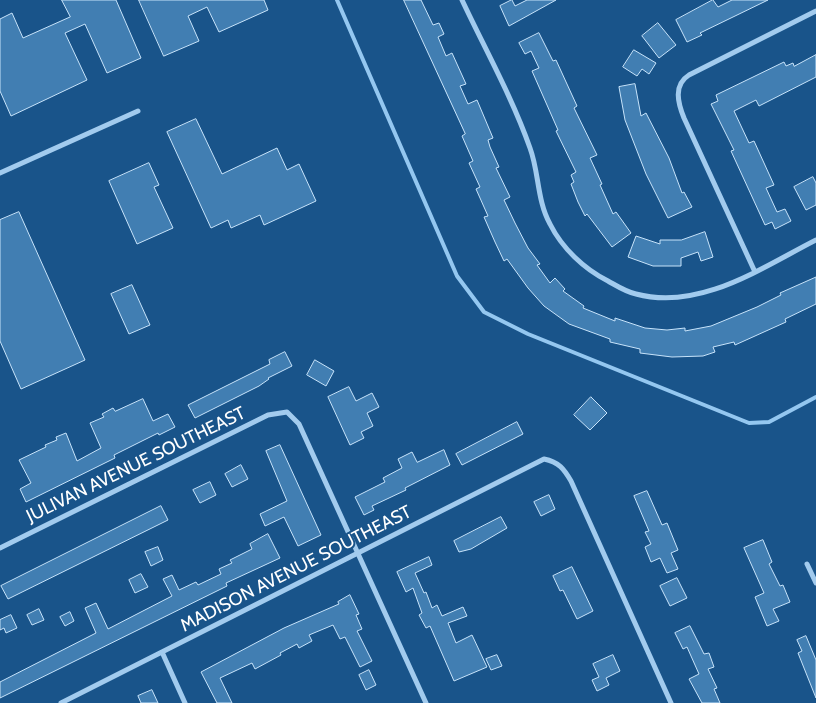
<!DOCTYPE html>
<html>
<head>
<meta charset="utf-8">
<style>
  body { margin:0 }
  canvas { display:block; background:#19548a }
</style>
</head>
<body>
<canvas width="816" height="703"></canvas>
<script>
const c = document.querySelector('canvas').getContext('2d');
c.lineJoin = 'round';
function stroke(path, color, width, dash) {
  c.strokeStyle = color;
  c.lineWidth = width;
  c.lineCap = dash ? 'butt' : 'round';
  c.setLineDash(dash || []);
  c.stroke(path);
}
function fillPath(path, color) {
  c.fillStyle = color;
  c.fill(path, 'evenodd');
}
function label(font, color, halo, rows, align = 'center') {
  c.font = font + ' Cabin,sans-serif';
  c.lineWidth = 4;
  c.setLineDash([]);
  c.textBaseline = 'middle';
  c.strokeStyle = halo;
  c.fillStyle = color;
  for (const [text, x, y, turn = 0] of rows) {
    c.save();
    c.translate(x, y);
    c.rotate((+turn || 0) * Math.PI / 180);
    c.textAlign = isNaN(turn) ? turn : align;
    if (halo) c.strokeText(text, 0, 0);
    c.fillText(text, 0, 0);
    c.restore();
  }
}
const stream = new Path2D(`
  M337 0 457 276 484 312 528 334 749 423 769 422 816 397`);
const building = new Path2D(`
  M62 0H116L141 58 107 73 85 24 65 33 87 80 11 116 0 91V19L12 13 23 38 70 17Z
  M139 0H264L268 10 219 32 207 7 188 16 199 41 164 56Z
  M404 0H421L433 25 439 23 444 34 438 37 446 56 452 53 466 84 460 86 468 104 477 100 493 138 488 140 490 147 499 167 496 168 510 197 504 200 515 223 528 248 540 264 537 265 550 283 555 278 565 289 563 291 584 306 583 308 615 321V318L645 328 667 330 685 328V331L711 326 757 307 781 295 780 293 816 277V304L785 319 786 322 735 345 734 342 713 347 715 352 703 356 672 357 640 353V349L610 342V339L569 324 544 306 528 288 507 259 504 261 495 242 484 217 488 216 476 189 480 187 469 163 473 161 462 136 465 134Z
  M512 0 515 6 527 0H556L509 26 500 6Z
  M713 0 718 7 732 0H768L700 33 702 35 687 42 676 20Z
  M658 23 676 45 659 58 642 36Z
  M539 33 553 61 556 60 577 106 574 108 597 155 590 158 602 184 600 185 613 214 616 212 631 233 612 247 587 214 585 216 578 202 571 184 574 182 571 175 576 172 556 131 558 130 532 71 539 68 531 51 525 54 519 43Z
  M634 50 656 63 649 74 642 69 637 76 623 67Z
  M816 55V77L759 106 756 100 734 111 749 143 754 141 774 185 766 188 777 212 785 209 791 221 775 229 772 222 765 225 731 151 734 150 711 104 718 101 716 95 784 62 786 66 793 63 794 66Z
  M635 84 641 116 646 113 669 158 682 193 684 192 692 207 668 218 646 174 625 120 619 87Z
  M196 119 222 174 277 148 287 170 299 164 316 201 264 225 260 215 231 228 228 220 211 228 167 132Z
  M149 163 159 185 154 187 173 228 137 244 109 181Z
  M813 177 816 183V205L806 210 794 187Z
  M19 212 85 360 21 389 0 341V220Z
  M705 232 713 257 701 261 698 252 681 258V266H653L628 257 636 236 660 244V240H681Z
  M132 285 150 325 129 334 111 294Z
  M285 352 292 366 268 378 269 379 259 386 195 418 188 405 270 364 269 360Z
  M315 360 334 371 326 386 307 375Z
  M349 387 356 401 372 393 379 407 367 413 373 426 361 432 364 438 350 445 328 397Z
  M591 397 607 413 590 430 574 415Z
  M143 399 153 421 168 414 175 427 159 435 158 433 114 455 115 458 26 502 20 489 31 483 19 460 46 447 45 445 57 440 56 437 66 433 77 461 101 448 90 423 104 417 102 414 113 408 115 411Z
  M517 422 523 434 462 465 456 454Z
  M280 445 321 535 298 546 284 517 265 526 260 514 287 501 266 451Z
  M444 450 450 465 405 488 406 490 372 506 374 510 364 515 355 497 385 482 383 478 402 468 398 459 412 452 417 462Z
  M241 465 248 479 232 487 225 474Z
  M210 482 216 495 200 503 193 490Z
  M647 491 662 525 667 523 678 550 671 553 678 569 667 573 660 558 651 562 645 547 651 544 645 532 649 531 634 496Z
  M549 495 555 509 541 516 534 502Z
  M161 506 168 520 8 599 1 586Z
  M501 517 507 528 471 549 459 552 454 541Z
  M268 534 280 558 226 583 227 586 0 698V682L96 633 85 608 96 603 108 629 172 596 163 579 172 575 179 590 196 582 198 585 221 574 219 569 232 563 230 560 252 549 250 544Z
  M763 540 772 562 769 564 780 586 783 585 790 602 773 609 779 621 767 626 755 597 764 593 744 548Z
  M158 547 163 560 151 566 145 552Z
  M429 557 432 565 415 573 424 593 426 592 432 608 437 605 442 616 463 607 467 616 448 623 456 643 472 635 487 667 454 681 430 626 426 628 419 615 422 613 413 588 406 592 397 572Z
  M572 567 593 611 577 619 563 590 560 591 553 576Z
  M141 574 148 587 135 593 129 580Z
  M677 578 687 598 670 606 660 586Z
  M350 595 359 614 356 615 362 629 357 631 372 661 360 667 345 637 340 639 333 625 309 635 312 641 299 648 297 644 280 653 281 655 255 669 252 663 220 678 232 703H217L201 672 284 628 339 604 338 602Z
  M39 609 44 620 32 625 27 615Z
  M70 612 74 621 65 626 60 617Z
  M11 615 17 628 6 633 4 628 0 630V620Z
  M690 626 704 654 709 653 714 667 708 669 717 688 714 689 720 703H702L689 679 699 674 687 647 683 649 675 633Z
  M806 636 816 660V698L798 653 802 651 797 640Z
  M497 655 502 666 491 670 486 659Z
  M613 655 620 671 606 678 609 685 597 691 592 680 599 677 593 664Z
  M369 670 376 685 366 690 359 675Z
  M152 690 158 703H141L138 696Z`);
const street = new Path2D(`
  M462 0C485 49 512 97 530 148 539 172 537 201 550 224 562 248 584 269 608 281 617 286 626 292 636 294 700 311 761 268 816 240
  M0 173 138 111
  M755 272 684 118C678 103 673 85 689 75L816 11
  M0 548 268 415 287 412 299 424 426 703
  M807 564 816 583
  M162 652 185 703
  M61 703 544 459C559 462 564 469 571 481L671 703`);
const streetNames = [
  ["JULIVAN AVENUE SOUTHEAST",136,465,-26],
  ["MADISON AVENUE SOUTHEAST",296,569,-27]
];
stroke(stream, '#94c7f0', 4);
fillPath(building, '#417eb2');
stroke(building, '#c7e3fa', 1);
stroke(street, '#a2cbee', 5);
label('18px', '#fff', '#19548a', streetNames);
</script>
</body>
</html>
